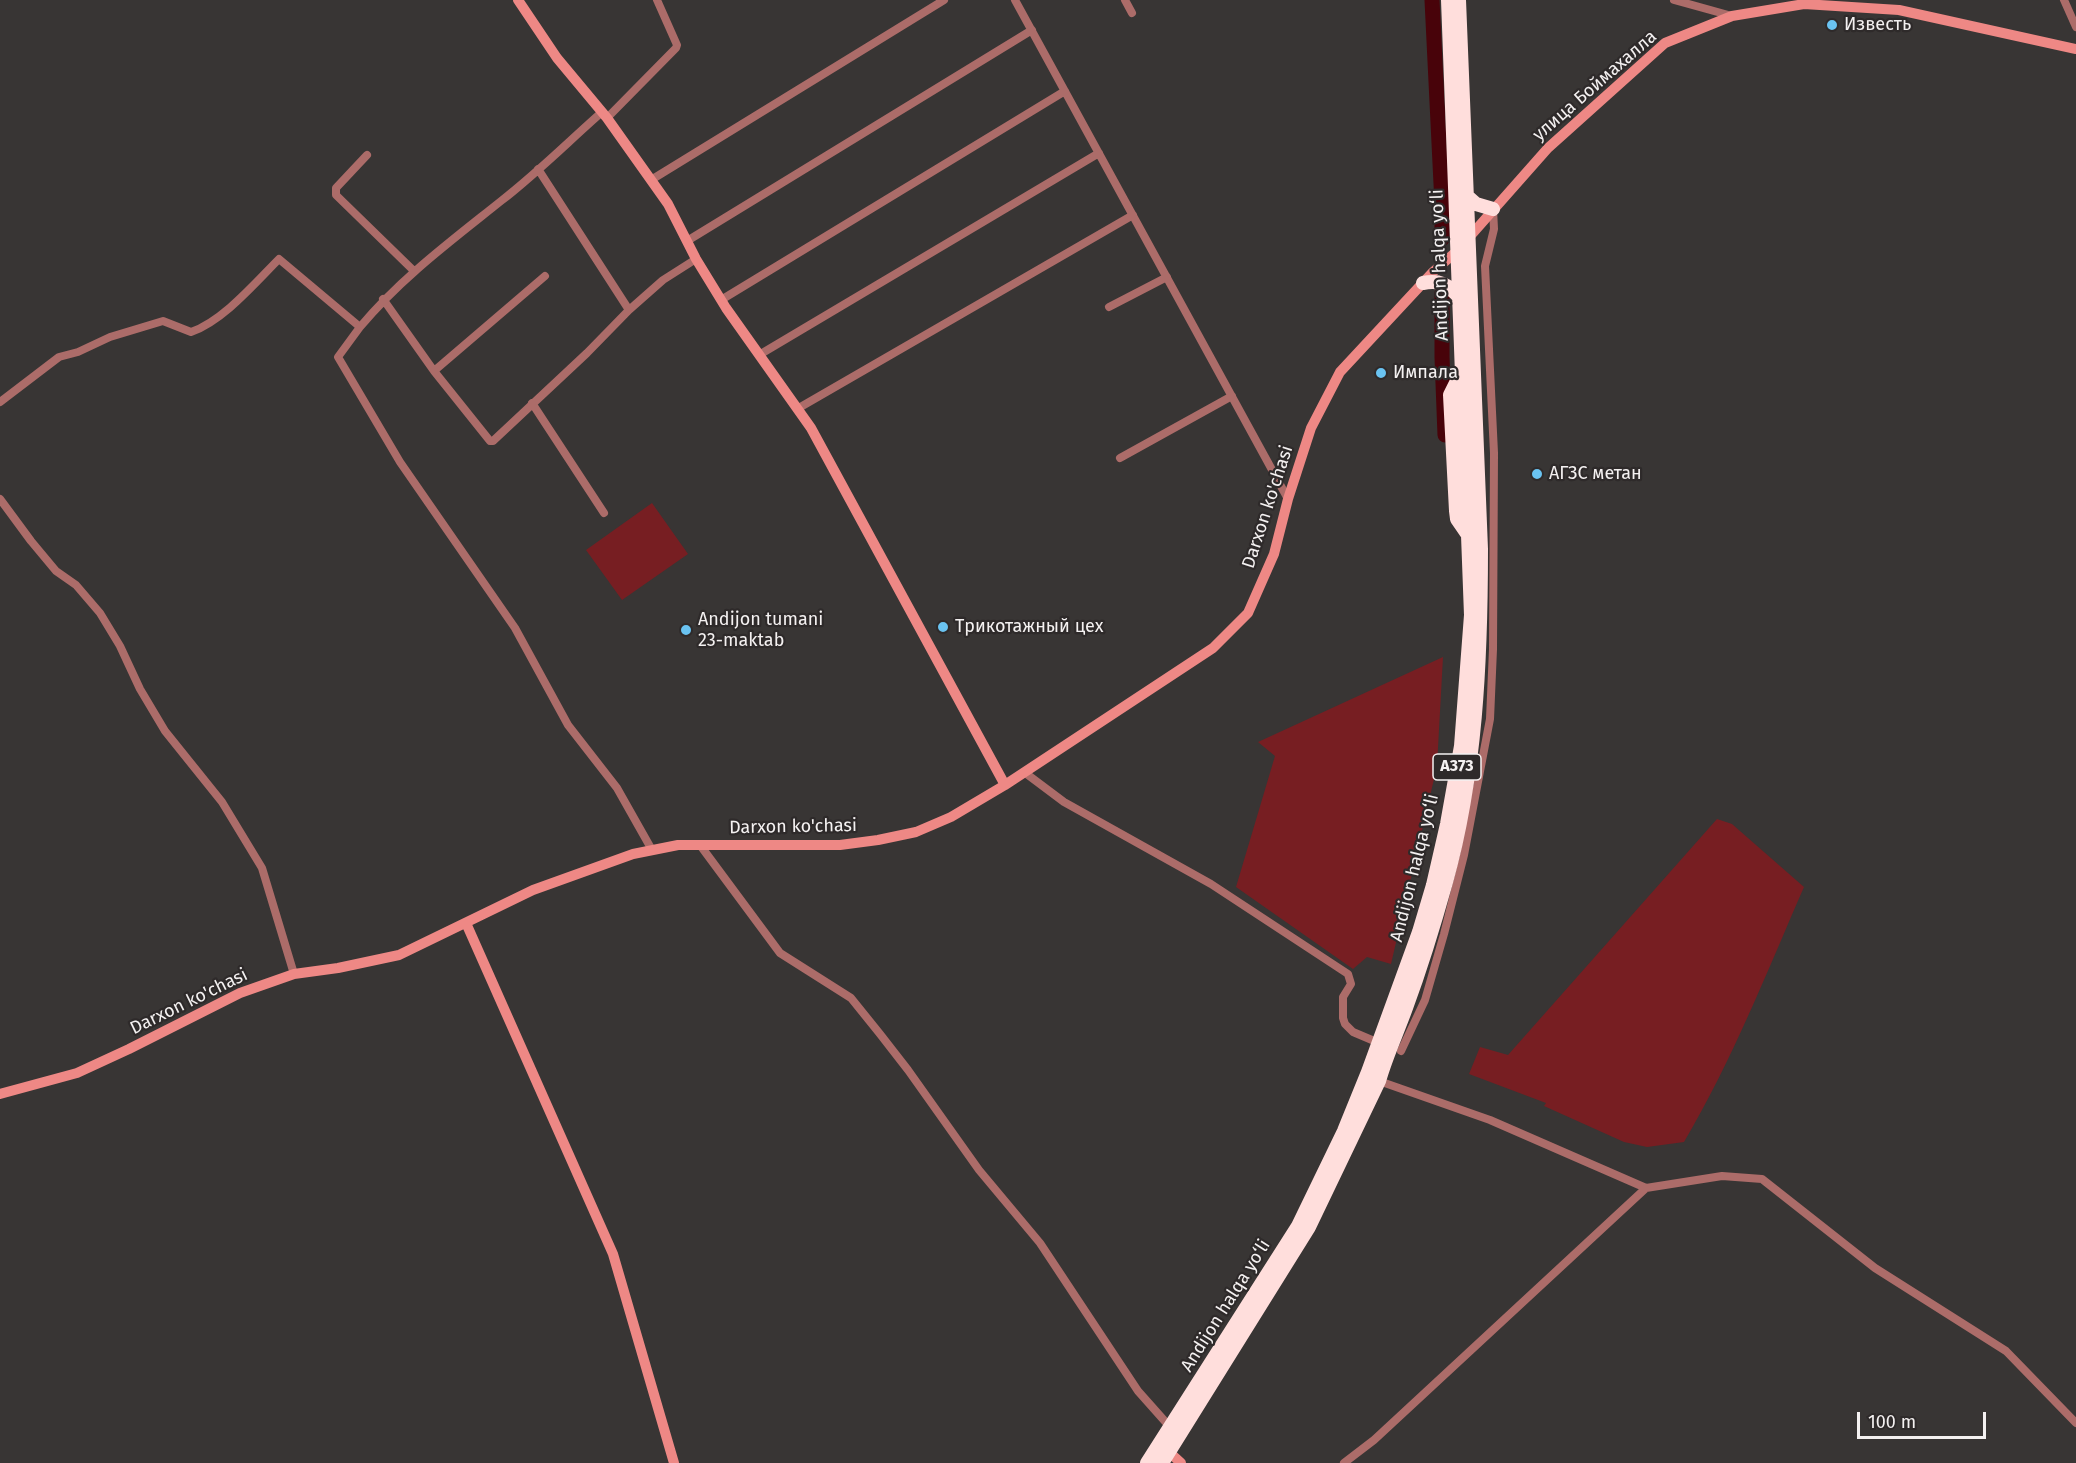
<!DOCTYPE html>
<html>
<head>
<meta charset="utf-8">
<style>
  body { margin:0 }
  #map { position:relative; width:2076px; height:1463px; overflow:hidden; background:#383534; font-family:"Fira Sans",sans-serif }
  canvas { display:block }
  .scale { position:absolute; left:1857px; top:1412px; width:129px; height:27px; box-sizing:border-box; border:3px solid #f4f1f1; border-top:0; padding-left:8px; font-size:18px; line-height:21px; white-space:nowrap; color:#f4f1f1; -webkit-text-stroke:4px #2e2a2a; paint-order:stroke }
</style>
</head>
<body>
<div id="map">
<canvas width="2076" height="1463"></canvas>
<div class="scale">100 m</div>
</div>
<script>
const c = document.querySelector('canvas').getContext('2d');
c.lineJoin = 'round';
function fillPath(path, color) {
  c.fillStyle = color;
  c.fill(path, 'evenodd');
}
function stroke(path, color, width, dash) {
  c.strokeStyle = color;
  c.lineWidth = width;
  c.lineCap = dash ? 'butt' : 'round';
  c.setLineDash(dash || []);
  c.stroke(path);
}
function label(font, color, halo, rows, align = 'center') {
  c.font = font + ' "Fira Sans",sans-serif';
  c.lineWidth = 4.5;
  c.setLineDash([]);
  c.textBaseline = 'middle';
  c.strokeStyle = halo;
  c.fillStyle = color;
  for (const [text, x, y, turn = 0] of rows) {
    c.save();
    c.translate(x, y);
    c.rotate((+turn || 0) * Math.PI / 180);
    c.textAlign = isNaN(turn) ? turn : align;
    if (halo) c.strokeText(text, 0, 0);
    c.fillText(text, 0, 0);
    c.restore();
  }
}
const green = new Path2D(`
  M652 503 688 554 622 600 586 550Z
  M1443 657 1437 766 1391 964 1367 957 1353 969 1236 887 1275 756 1258 742Z
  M1717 819 1732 824 1804 887C1766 974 1732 1061 1684 1142L1647 1147 1624 1142 1544 1106 1546 1103 1469 1074 1480 1047 1508 1055Z`);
const river = new Path2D(`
  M1432 0 1442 204V239
  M1442 293V357L1445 435`);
const street = new Path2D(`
  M1015 0 1288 499
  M1125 0 1132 13
  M1674 0 1732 16
  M2064 0 2076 27
  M607 118 676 48 677 45 657 0
  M367 155 336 188V195L414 271
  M538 169 629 310
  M651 180 944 0
  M687 241 1032 30
  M383 299 434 371 490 441H493L587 353 629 310 663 280 696 259
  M721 300 1065 91
  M1109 307 1167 277
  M360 327 338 357 400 462 515 628 568 725 617 788 652 850
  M759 355 1099 153
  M434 371 545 276
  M0 402 59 357 78 352 110 337 163 321 191 332C223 321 255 283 279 259L360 327C401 278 451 241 501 201 536 174 568 142 602 112
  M532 403 604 513
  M797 409 1133 215
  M1120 458 1232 396
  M0 499 31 541 56 571 76 585 100 613 120 646 140 689 165 731 222 802 262 868 294 974
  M1024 772 1064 802 1211 884 1348 974 1351 984 1343 997V1018L1345 1024 1353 1032 1379 1043
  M700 845 780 953 851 998 880 1034 908 1070 979 1170 1040 1243 1138 1391 1170 1427
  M1401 1051 1425 1000 1444 934 1464 855 1490 719 1493 649 1494 453 1485 266 1494 229 1493 209
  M1379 1081 1490 1120 1646 1188
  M1344 1463 1374 1440 1646 1188 1722 1176 1762 1179 1875 1268 2006 1351 2076 1423`);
const secondary = new Path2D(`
  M518 0 557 58 607 118 668 204 696 259 726 308 811 428 1005 785
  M466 923 613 1254 674 1463
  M0 1094 77 1073 129 1049 240 993 294 974 338 968 399 955 533 890 633 854 678 845H840L878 840 916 832 951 817 1005 785 1213 648 1248 613 1274 554 1288 499 1311 428 1340 372 1433 272 1457 251 1548 148 1665 43 1732 16 1804 4 1899 10 2076 49
  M1169 1452 1181 1463`);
const highway = new Path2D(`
  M1467 196 1476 204 1493 209
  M1423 283C1440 280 1447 284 1459 297
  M1461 373 1450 395 1456 511 1457 519 1468 535
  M1147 1463 1298 1226 1344 1131 1368 1072 1419 932 1433 885 1447 824 1461 746 1471 615 1448 0
  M1162 1463 1309 1227 1379 1081C1386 1056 1397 1033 1406 1008 1421 967 1434 925 1446 882 1476 774 1481 661 1481 549L1459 0`);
const markers = [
  [1832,25,6,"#6ac3f1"],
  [1381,373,6,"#6ac3f1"],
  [1537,474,6,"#6ac3f1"],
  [943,627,6,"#6ac3f1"],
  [686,630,6,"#6ac3f1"]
];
const shields = [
  [1457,767,48]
];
const shieldNames = [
  ["A373",1457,767]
];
const poiNames = [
  ["Известь",1844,25],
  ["Импала",1393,373],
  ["АГЗС метан",1549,474],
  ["Andijon tumani",698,620],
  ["23-maktab",698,641],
  ["Трикотажный цех",955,627]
];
const streetNames = [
  ["улица Боймахалла",1595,86,-41],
  ["Andijon halqa yo‘li",1440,265,-92],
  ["Darxon ko'chasi",1268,507,-72],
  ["Darxon ko'chasi",793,827,-1],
  ["Andijon halqa yo‘li",1415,868,-76],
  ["Darxon ko'chasi",189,1002,-26],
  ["Andijon halqa yo‘li",1226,1306,-58]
];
fillPath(green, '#771e22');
stroke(river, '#48030a', 15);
stroke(street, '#ac6c69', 8);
stroke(secondary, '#ee8885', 10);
stroke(highway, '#ffdedc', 14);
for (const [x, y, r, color] of markers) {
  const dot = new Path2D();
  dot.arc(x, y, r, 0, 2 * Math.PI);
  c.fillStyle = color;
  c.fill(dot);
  stroke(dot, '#2e2a2a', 2);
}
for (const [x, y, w] of shields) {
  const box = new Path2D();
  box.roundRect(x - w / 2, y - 13, w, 26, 4.5);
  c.fillStyle = '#2e2a2a';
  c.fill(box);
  stroke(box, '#f4f1f1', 1.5);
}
label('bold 16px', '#f4f1f1', null, shieldNames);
label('18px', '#f4f1f1', '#2e2a2a', poiNames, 'left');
label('18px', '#f4f1f1', '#2e2a2a', streetNames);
</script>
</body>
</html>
